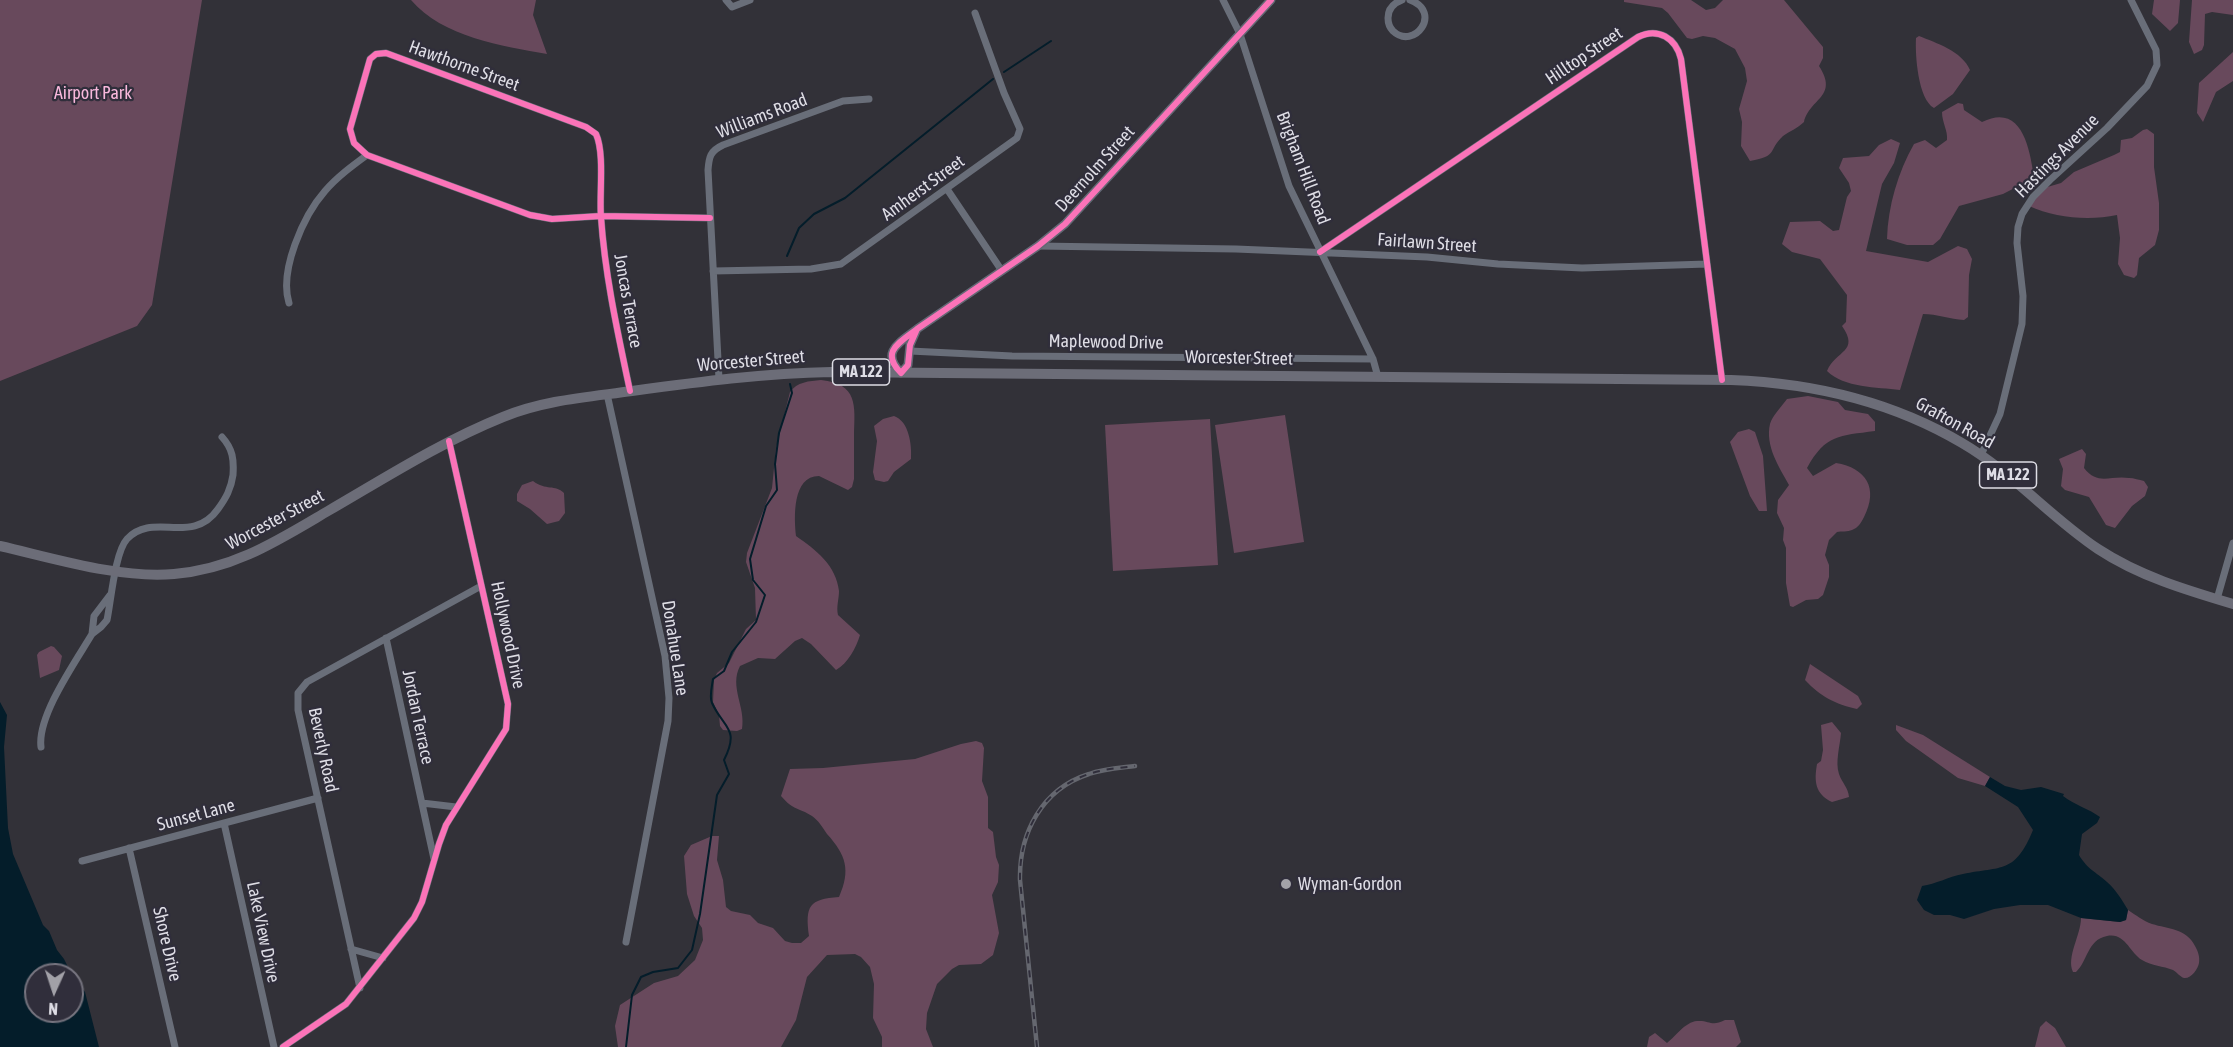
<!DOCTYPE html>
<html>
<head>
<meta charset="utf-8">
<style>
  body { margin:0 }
  #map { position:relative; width:2233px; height:1047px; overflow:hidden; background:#323138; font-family:"Asap Condensed",sans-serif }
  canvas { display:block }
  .north { position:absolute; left:24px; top:963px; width:60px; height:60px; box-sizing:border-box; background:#302e3b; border:2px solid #76747f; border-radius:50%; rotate:183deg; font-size:16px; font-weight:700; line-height:24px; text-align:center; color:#dedde5 }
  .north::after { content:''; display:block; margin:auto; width:21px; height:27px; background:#a2a1a8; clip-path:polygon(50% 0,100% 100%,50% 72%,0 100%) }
</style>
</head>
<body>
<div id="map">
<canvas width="2233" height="1047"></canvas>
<div class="north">N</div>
</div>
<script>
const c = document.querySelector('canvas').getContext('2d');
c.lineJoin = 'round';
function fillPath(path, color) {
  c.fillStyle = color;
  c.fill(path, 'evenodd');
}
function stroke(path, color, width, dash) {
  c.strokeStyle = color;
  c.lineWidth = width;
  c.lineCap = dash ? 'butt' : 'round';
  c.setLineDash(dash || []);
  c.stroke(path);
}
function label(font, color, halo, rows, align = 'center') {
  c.font = font + ' "Asap Condensed",sans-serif';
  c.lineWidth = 4.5;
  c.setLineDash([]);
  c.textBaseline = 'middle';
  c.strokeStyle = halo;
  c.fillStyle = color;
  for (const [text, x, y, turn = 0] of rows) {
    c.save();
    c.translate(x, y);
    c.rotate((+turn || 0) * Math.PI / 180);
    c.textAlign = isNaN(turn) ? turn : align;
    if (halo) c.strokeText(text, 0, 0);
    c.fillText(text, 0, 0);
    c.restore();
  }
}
const green = new Path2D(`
  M0 0H202L152 305 137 326 0 381Z
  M411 0H536L533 15 547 54C503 46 442 37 411 0Z
  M1624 0H1691L1706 10 1715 8 1723 0H1784L1823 47V58L1819 66C1839 97 1810 98 1804 122 1798 128 1790 131 1783 136 1767 151 1779 156 1750 161L1741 146 1742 122 1739 109 1747 81 1745 68 1735 49 1715 38 1703 36 1692 39 1687 38 1668 13 1662 8 1624 2Z
  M2154 0H2180L2178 23 2170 31 2152 14Z
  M2192 0H2233V15L2212 12 2205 14 2204 45 2202 50 2194 54 2189 42Z
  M1919 36C1936 43 1962 51 1970 70L1953 94 1934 108C1918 99 1915 55 1916 38Z
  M2233 52V81L2216 92 2203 122 2197 113 2199 83Z
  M1958 103 1963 104 1964 110 1982 122C2022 102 2030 149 2034 178L2003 194 1959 206 1940 239 1933 245H1907L1887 239C1888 206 1898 172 1914 144L1925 140 1936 148 1947 140C1948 130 1942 123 1942 112Z
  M2147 129 2154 134V167L2159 203V230L2155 245 2139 258 2137 275 2134 278 2124 275 2118 264 2120 238 2117 215C2089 221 2055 218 2029 206L2044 188 2061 183 2074 172 2114 155 2120 152 2121 140 2132 138 2143 130Z
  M1891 139 1900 143 1894 163 1882 184 1866 251 1928 262 1958 246 1967 249 1972 259 1969 275 1968 317 1964 320C1950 319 1937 314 1923 314L1900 390C1877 387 1844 388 1827 371 1836 350 1860 352 1842 326L1846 322 1847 295 1820 259 1792 252 1782 244 1790 222 1820 221 1833 231 1839 230 1847 197 1851 191 1849 183 1839 168 1843 158 1869 156 1879 145Z
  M821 380C858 384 855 405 854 435 854 450 854 464 854 479L852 487 848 490 819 476C792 476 794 518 796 536 816 550 836 565 839 591 839 599 836 607 838 615L860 635C856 648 848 663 836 670L811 644 802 638 795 641 775 659 758 658 740 666C729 687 746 707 742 729L737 731 723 730 720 726 719 715 713 702 714 680 717 673 729 663 746 629 756 620 755 588 746 562 747 553 772 488 776 448 790 392C797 382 809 381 821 380Z
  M1808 396 1838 402 1845 410 1868 414 1875 422V431C1839 436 1826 434 1807 468L1813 476 1836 463C1866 468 1879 488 1864 517 1861 523 1858 528 1852 530 1848 532 1841 531 1837 532L1829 540 1825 555 1829 565V577L1823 595 1818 599 1806 600 1793 607 1790 606 1786 583V548L1783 540 1784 528 1777 513 1778 500 1789 485C1779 467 1765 446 1770 424 1772 416 1782 406 1787 399Z
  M1285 415 1304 542 1234 553 1215 425Z
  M894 416C909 421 912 445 911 459L894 472 888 481 884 482 875 480 873 472 877 441 874 426 883 419Z
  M1210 419 1218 565 1113 571 1105 425Z
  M1749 429 1755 432 1763 456 1767 511H1759L1750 496 1730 442 1738 432Z
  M2082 449 2086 454 2084 468C2098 486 2110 475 2129 478 2134 478 2139 480 2144 481L2148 487 2145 496 2132 506 2115 528 2106 525 2089 497 2065 490 2061 486 2063 469 2059 459Z
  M533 481C546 491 555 484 564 493L565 513 559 521 547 524 530 509 517 501V494L522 485Z
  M51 646 54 647 62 656 59 670 40 678 37 655 39 652Z
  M1810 664 1858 696 1862 704 1857 709C1835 704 1821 697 1805 680Z
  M1832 722 1841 733C1840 746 1835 762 1839 774 1842 783 1848 787 1849 797L1832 802C1815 794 1814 781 1817 764L1821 761 1823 750 1821 725Z
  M1896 725 1923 735 1990 777 1985 786 1958 778 1906 741 1896 730Z
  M976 741 982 743 984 748 982 781 988 797V828L993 832 996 857 999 865 998 882 992 895 999 933 993 955 981 964 959 965 952 969 937 984 927 1013 926 1029 933 1047H882V1037L873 1018 874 984 870 967 861 957 855 954 827 955 807 977 796 1020 781 1047H618L615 1026 620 1005 654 983 678 976 695 960 703 940 702 928 694 916 687 894 684 856 691 845 712 836H719L717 860 723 880 726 907 731 911 750 915 758 923 773 928 785 941 792 943H801L809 936C805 906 809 899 839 897 851 870 846 855 827 834 823 828 818 820 812 816 798 807 794 811 781 796L790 769 823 768 915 759 961 744Z
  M2128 910C2136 915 2143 921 2152 924 2168 929 2186 928 2195 946 2198 951 2200 957 2199 963 2198 969 2191 979 2184 978 2180 977 2177 972 2173 970 2163 966 2152 966 2142 960 2130 953 2125 932 2107 936 2087 940 2088 961 2076 972H2073C2066 957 2081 935 2081 918L2120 922 2126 920Z
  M1725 1020H1734L1741 1042 1736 1047H1647L1649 1037 1655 1033 1667 1043C1676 1036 1685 1022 1697 1021 1710 1020 1711 1027 1725 1020Z
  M2046 1021 2055 1028 2066 1047H2035L2040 1027Z`);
const water = new Path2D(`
  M0 702 7 715 4 747 8 828 13 854 43 925 49 931 57 950 64 959 72 975H36V1011H72V975L85 992 99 1047H0Z
  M1990 777 2005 786 2021 790 2041 787 2064 794 2063 796C2075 805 2089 809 2100 817L2097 823 2082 834 2079 855C2088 870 2095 871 2107 882 2116 890 2122 900 2128 910L2126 920 2120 922 2081 918 2048 905H2020L1994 909 1964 919 1950 915H1934L1924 910 1917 900 1922 886C1936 884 1948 877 1963 874 2002 866 2015 874 2033 830L2018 807 1985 786Z`);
const stream = new Path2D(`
  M1004 72 1051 41
  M787 256 799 228 814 214 845 198 993 79
  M626 1047 632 995 641 977 653 972 678 968 692 950 700 914 717 795 729 774 724 760C740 728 724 729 712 703 709 697 712 686 713 679L724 671 732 652 756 622 765 595 753 580 750 559 766 506 777 490 775 464 779 433 792 393 790 384`);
const street = new Path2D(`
  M726 0 732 7 750 0
  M1223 0 1240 34 1289 186 1373 359 1378 377
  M1402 0C1394 3 1388 9 1388 18 1388 23 1390 28 1393 31 1414 51 1443 12 1410 0
  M947 189 1002 271
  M1038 246 1236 249 1427 257 1498 264 1582 268 1707 264
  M1320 252 1638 37C1658 27 1676 38 1681 59L1722 380
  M713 271 811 269 841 264 1017 138 1020 129 1004 93 975 13
  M289 303C279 271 303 216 325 191 337 177 352 166 367 155
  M910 351 1012 356 1373 359
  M719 379 708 170C709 157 710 151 723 145L843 101 869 99
  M630 391C618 334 605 276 601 217 599 195 605 154 596 134L586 127 386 53 376 54 370 59 350 129 354 143 367 155 530 215 552 219 601 216 710 218
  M607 394 665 656 669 698 668 721 626 942
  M1981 455 2000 414 2022 324 2023 296 2017 243 2018 227 2022 214 2033 197 2050 180 2107 128 2147 86 2157 65 2156 50 2131 0
  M2217 599 2233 543
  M92 634 94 616 110 595
  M386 638 434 859
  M41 747C37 716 76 661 92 634L101 627 107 620C111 601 115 552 127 539 153 511 192 546 218 509 226 498 231 489 233 475 234 460 233 449 222 437
  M422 803 456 807
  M224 823 274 1047
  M129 848 175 1047
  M82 861 318 798
  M351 949 383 958
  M360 988 298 710V693L307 682 481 586
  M283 1047 346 1004 414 918 422 902 439 844 446 825 506 729 508 704 449 441`);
const secondary = new Path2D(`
  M917 329 910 345 908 365 901 373C880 352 899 343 917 329L1038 246 1065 224 1271 0`);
const primary = new Path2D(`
  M0 546C53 558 120 579 174 574 234 569 277 541 328 511 385 478 441 442 503 417 544 400 589 397 632 391 698 382 764 373 831 372L1731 380C1813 383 1891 401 1962 443 2012 472 2050 517 2098 549 2139 576 2186 590 2233 604`);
const rail = new Path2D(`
  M1037 1047 1020 880C1019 833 1042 789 1089 774 1103 769 1119 768 1135 766`);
const cycleway = new Path2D(`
  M1320 252 1638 37C1658 27 1676 38 1681 59L1722 380
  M917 329 910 345 908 365 901 373C880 352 899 343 917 329L1038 246 1065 224 1271 0
  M630 391C618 334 605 276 601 217 599 195 605 154 596 134L586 127 386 53 376 54 370 59 350 129 354 143 367 155 530 215 552 219 601 216 710 218
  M283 1047 346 1004 414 918 422 902 439 844 446 825 506 729 508 704 449 441`);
const markers = [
  [1286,884,6,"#a2a1a8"]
];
const shields = [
  [861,372,57],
  [2008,475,57]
];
const shieldNames = [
  ["MA 122",861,372],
  ["MA 122",2008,475]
];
const streetNames = [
  ["Hilltop Street",1584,56,-34],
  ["Hawthorne Street",464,66,20],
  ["Williams Road",762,116,-21],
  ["Hastings Avenue",2057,156,-45],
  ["Brigham Hill Road",1303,168,69],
  ["Deernolm Street",1095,169,-48],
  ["Amherst Street",923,188,-36],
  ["Fairlawn Street",1427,243,4],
  ["Joncas Terrace",628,301,80],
  ["Maplewood Drive",1106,342,1],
  ["Worcester Street",1239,358,1],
  ["Worcester Street",751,361,-5],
  ["Grafton Road",1955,423,29],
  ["Worcester Street",275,520,-28],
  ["Hollywood Drive",508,635,78],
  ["Donahue Lane",675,648,81],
  ["Jordan Terrace",418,717,78],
  ["Beverly Road",323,750,78],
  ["Sunset Lane",196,815,-15],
  ["Lake View Drive",263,932,78],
  ["Shore Drive",167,944,77]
];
const parkNames = [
  ["Airport Park",93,93]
];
const poiNames = [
  ["Wyman-Gordon",1298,884]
];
fillPath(green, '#68495c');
fillPath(water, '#041d2a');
stroke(stream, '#041d2a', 2);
stroke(street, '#696e79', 7);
stroke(secondary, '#636874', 9);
stroke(primary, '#6c6d78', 10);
stroke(rail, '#65676f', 4.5);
stroke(rail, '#302e3b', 2, [7]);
stroke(cycleway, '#fb73b8', 6);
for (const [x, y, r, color] of markers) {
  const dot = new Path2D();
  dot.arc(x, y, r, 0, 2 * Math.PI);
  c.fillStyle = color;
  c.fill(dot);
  stroke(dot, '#302e3b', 2);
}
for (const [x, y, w] of shields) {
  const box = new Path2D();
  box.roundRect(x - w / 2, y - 13, w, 26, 4.5);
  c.fillStyle = '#302e3b';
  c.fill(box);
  stroke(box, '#dedde5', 1.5);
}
label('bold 16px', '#dedde5', null, shieldNames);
label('18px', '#dedde5', '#302e3b', streetNames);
label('18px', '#f8b8dc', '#302e3b', parkNames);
label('18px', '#dedde5', '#302e3b', poiNames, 'left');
</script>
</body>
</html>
